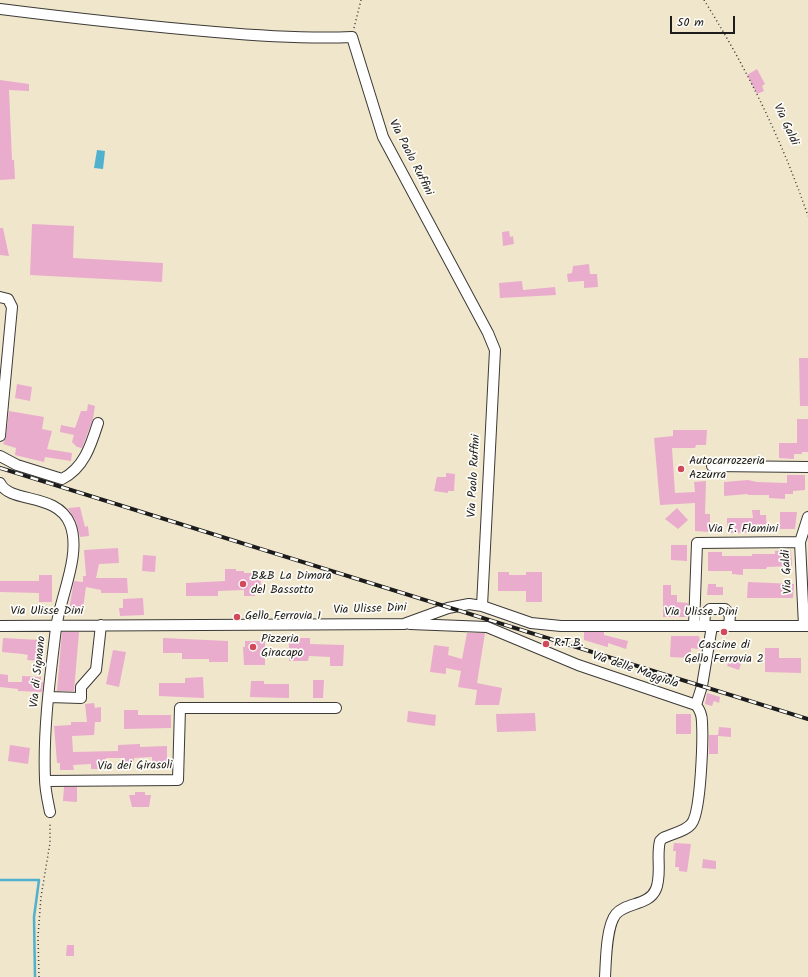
<!DOCTYPE html>
<html>
<head>
<meta charset="utf-8">
<style>
  body { margin:0 }
  #map { position:relative; width:808px; height:977px; overflow:hidden; background:#f0e6cb; font-family:Kalam,sans-serif }
  canvas { display:block }
  .scale { position:absolute; left:670px; top:16px; width:65px; height:18px; box-sizing:border-box; border:2px solid #1c1c1c; border-top:0; padding-left:5px; font-size:12px; line-height:14px; white-space:nowrap; color:#1c1c1c; -webkit-text-stroke:3px #fdfcf7; paint-order:stroke }
</style>
</head>
<body>
<div id="map">
<canvas width="808" height="977"></canvas>
<div class="scale">50 m</div>
</div>
<script>
const c = document.querySelector('canvas').getContext('2d');
c.lineJoin = 'round';
function fillPath(path, color) {
  c.fillStyle = color;
  c.fill(path, 'evenodd');
}
function stroke(path, color, width, dash) {
  c.strokeStyle = color;
  c.lineWidth = width;
  c.lineCap = dash ? 'butt' : 'round';
  c.setLineDash(dash || []);
  c.stroke(path);
}
function label(font, color, halo, rows, align = 'center') {
  c.font = font + ' Kalam,sans-serif';
  c.lineWidth = 3.5;
  c.setLineDash([]);
  c.textBaseline = 'middle';
  c.strokeStyle = halo;
  c.fillStyle = color;
  for (const [text, x, y, turn = 0] of rows) {
    c.save();
    c.translate(x, y);
    c.rotate((+turn || 0) * Math.PI / 180);
    c.textAlign = isNaN(turn) ? turn : align;
    if (halo) c.strokeText(text, 0, 0);
    c.fillText(text, 0, 0);
    c.restore();
  }
}
const water = new Path2D(`
  M97 150 105 151 103 169 94 168Z`);
const stream = new Path2D(`
  M0 880H39L34 917 35 977`);
const building = new Path2D(`
  M757 69 765 84 762 86 764 91 757 94 747 75Z
  M0 80 29 84V91L9 90 12 160H14L15 179 0 180Z
  M32 224 74 226 73 258 163 263 162 282 30 275Z
  M0 228H3L9 256 0 255Z
  M509 231 510 237 513 236 514 244 503 246 502 232Z
  M589 264 590 274H597L598 287 584 288V281L568 282 567 274 572 273 573 266Z
  M522 281 523 290 555 287 556 295 500 298 499 283Z
  M799 358H808V406H800Z
  M17 384 32 387 30 401 15 398Z
  M88 404 95 406 93 419 82 448 77 447 72 442 74 435 60 432 61 425 75 428 81 411H87Z
  M9 411 44 417 42 429 52 431 47 449 72 453 71 461 45 457 44 462 15 455 16 448 3 444 6 437Z
  M797 419H808V452H802V454H794V459L779 458V443H797Z
  M673 430H707L706 445H696L695 448H672L675 493 695 492 694 482 706 481 705 514H710V532L695 531V503L660 505 654 438 673 436Z
  M446 473 455 474 454 491H448V493L434 491 437 477H446Z
  M787 475H805V490L793 491V494H785V499L769 498V495H748V494L724 496V482L748 480 757 482 787 483Z
  M80 507 85 527 88 526 89 536 80 537 76 522 68 508Z
  M677 508 688 520 678 529 665 519Z
  M752 510H760V515H766L767 532 727 533V518H753Z
  M780 512H797L795 529H780Z
  M671 545H687V561L671 560Z
  M118 548 119 563 99 564 96 578H127L128 593H101V590L86 587 82 616 68 614 74 581 83 582V576H86L84 550Z
  M791 550 792 566 767 567 766 569H743V575L732 574V571H708V552H722V556H752V554H775V551Z
  M143 555 156 556 155 572 142 571Z
  M225 569H236V571H244V573H262L260 589H255V596H244V590L218 591V596H186V583L225 581Z
  M498 572H509V575H526V572H542V602H526V591H498Z
  M39 575H52V602H39V593L0 592V581H39Z
  M748 582 794 584 793 598H747Z
  M708 584H716V587H723V595H707Z
  M663 585H671V595H677V602L688 603V617H663Z
  M143 598 144 615 120 616 119 608H123V599Z
  M62 632H79L74 691H57Z
  M584 632H604V635L628 641 626 649 608 643V647L604 646 584 640Z
  M467 633H485L477 683 502 688 499 705H475L477 690 458 687 461 671 446 668V674L430 672 434 645 449 647 448 655 462 659Z
  M671 636H699L700 641 701 642 698 649 691 648V658L670 657Z
  M3 638 40 640 39 661 27 660 28 655 23 654 2 652Z
  M163 638 228 641V662H209V659H182V653H163Z
  M289 638H310V644L344 645 343 666H330V657L309 656 308 661H289Z
  M245 641H265V665H244L243 647H245Z
  M765 648H779V658H801V673L765 672Z
  M113 650 126 652 119 687 106 684Z
  M731 654 743 658 739 670 727 666Z
  M0 674 8 675V682H22V676L41 677V682H43L42 692 18 691V689L0 687Z
  M203 677 204 698 159 696V683H185V678Z
  M313 680H324L323 698H313Z
  M251 681H264V684H289V698L250 697Z
  M707 693 720 697 719 703 714 701 712 706 705 704Z
  M94 703 95 708 101 707V722H95L94 735 72 736 73 752 118 751V745L140 744V747L167 746V769H152V757L134 758V762H125V758H106V764H100V769H91V764L73 765 74 770H60V763H57L54 726 71 725V722H87L85 704Z
  M124 710H138V715H171V728L124 729Z
  M408 711 436 715 435 726 407 722Z
  M535 713 536 731 497 732 496 714Z
  M676 714H691V734H676Z
  M719 727 731 728V737L718 736V754H709V735H718Z
  M10 745 30 748 28 764 8 761Z
  M64 787H77V802L63 801Z
  M135 792H145V795H151L149 807H132L129 795H135Z
  M674 843 691 844 687 872 679 871V867H675L676 851H673Z
  M703 859 716 861V869L702 868Z
  M67 945H74V956H66Z`);
const path = new Path2D(`
  M704 0C746 67 782 140 808 216
  M354 28 361 0
  M39 977 38 936 41 897 50 843V822`);
const minor = new Path2D(`
  M0 9C72 18 143 26 215 32 261 36 306 39 352 37L383 137 488 333 495 350 482 606
  M0 297 8 299 12 307 0 436
  M0 456 17 465 62 479C84 468 91 445 98 423
  M712 466 808 467
  M0 483C10 504 57 492 70 524 82 554 60 597 56 628 50 678 43 729 45 779 45 790 48 802 50 812
  M410 624 487 627 578 665 696 705C700 710 702 716 702 722 703 740 701 810 692 823 687 831 671 834 663 838L660 841C656 856 662 874 656 889 649 906 626 902 616 914 606 926 606 961 605 977
  M0 626 404 624 448 608 469 604 482 606 531 623 561 626H808
  M694 626 697 543 800 542
  M704 626 705 614 710 609H725L730 615 729 626
  M804 626 800 542 808 517
  M49 697 81 698V687L96 670 101 625
  M696 705 702 686 712 626
  M45 781 178 780 180 708H336`);
const rail = new Path2D(`
  M0 468 808 719`);
const markers = [
  [681,469,4,"#d1495b"],
  [243,584,4,"#d1495b"],
  [237,617,4,"#d1495b"],
  [724,632,4,"#d1495b"],
  [546,644,4,"#d1495b"],
  [253,647,4,"#d1495b"]
];
const streetNames = [
  ["Via Galdi",785,125,65],
  ["Via Paolo Ruffini",410,158,63],
  ["Via Paolo Ruffini",475,476,-87],
  ["Via F. Flamini",743,530],
  ["Via Galdi",788,572,-93],
  ["Via Ulisse Dini",370,610,-2],
  ["Via Ulisse Dini",47,612],
  ["Via Ulisse Dini",701,613],
  ["Via delle Maggiola",635,671,19],
  ["Via di Signano",39,672,-84],
  ["Via dei Girasoli",135,767,-1]
];
const poiNames = [
  ["Autocarrozzeria",689,462],
  ["Azzurra",689,476],
  ["B&B La Dimora",251,577],
  ["del Bassotto",251,591],
  ["Gello Ferrovia 1",245,617],
  ["Pizzeria",261,640],
  ["Giracapo",261,654],
  ["R.T.B.",554,644],
  ["Cascine di",724,646,"center"],
  ["Gello Ferrovia 2",724,660,"center"]
];
fillPath(water, '#4fb1ce');
stroke(stream, '#4fb1ce', 2.5);
fillPath(building, '#e9accd');
stroke(minor, '#3c3a36', 12);
stroke(path, '#3c3a36', 1.5, [1, 3]);
stroke(minor, '#fff', 10);
stroke(rail, '#1c1c1c', 4);
stroke(rail, '#fdfcf7', 2.5, [8]);
for (const [x, y, r, color] of markers) {
  const dot = new Path2D();
  dot.arc(x, y, r, 0, 2 * Math.PI);
  c.fillStyle = color;
  c.fill(dot);
  stroke(dot, '#fdfcf7', 1.5);
}
label('12px', '#1c1c1c', '#fdfcf7', streetNames);
label('12px', '#1c1c1c', '#fdfcf7', poiNames, 'left');
</script>
</body>
</html>
